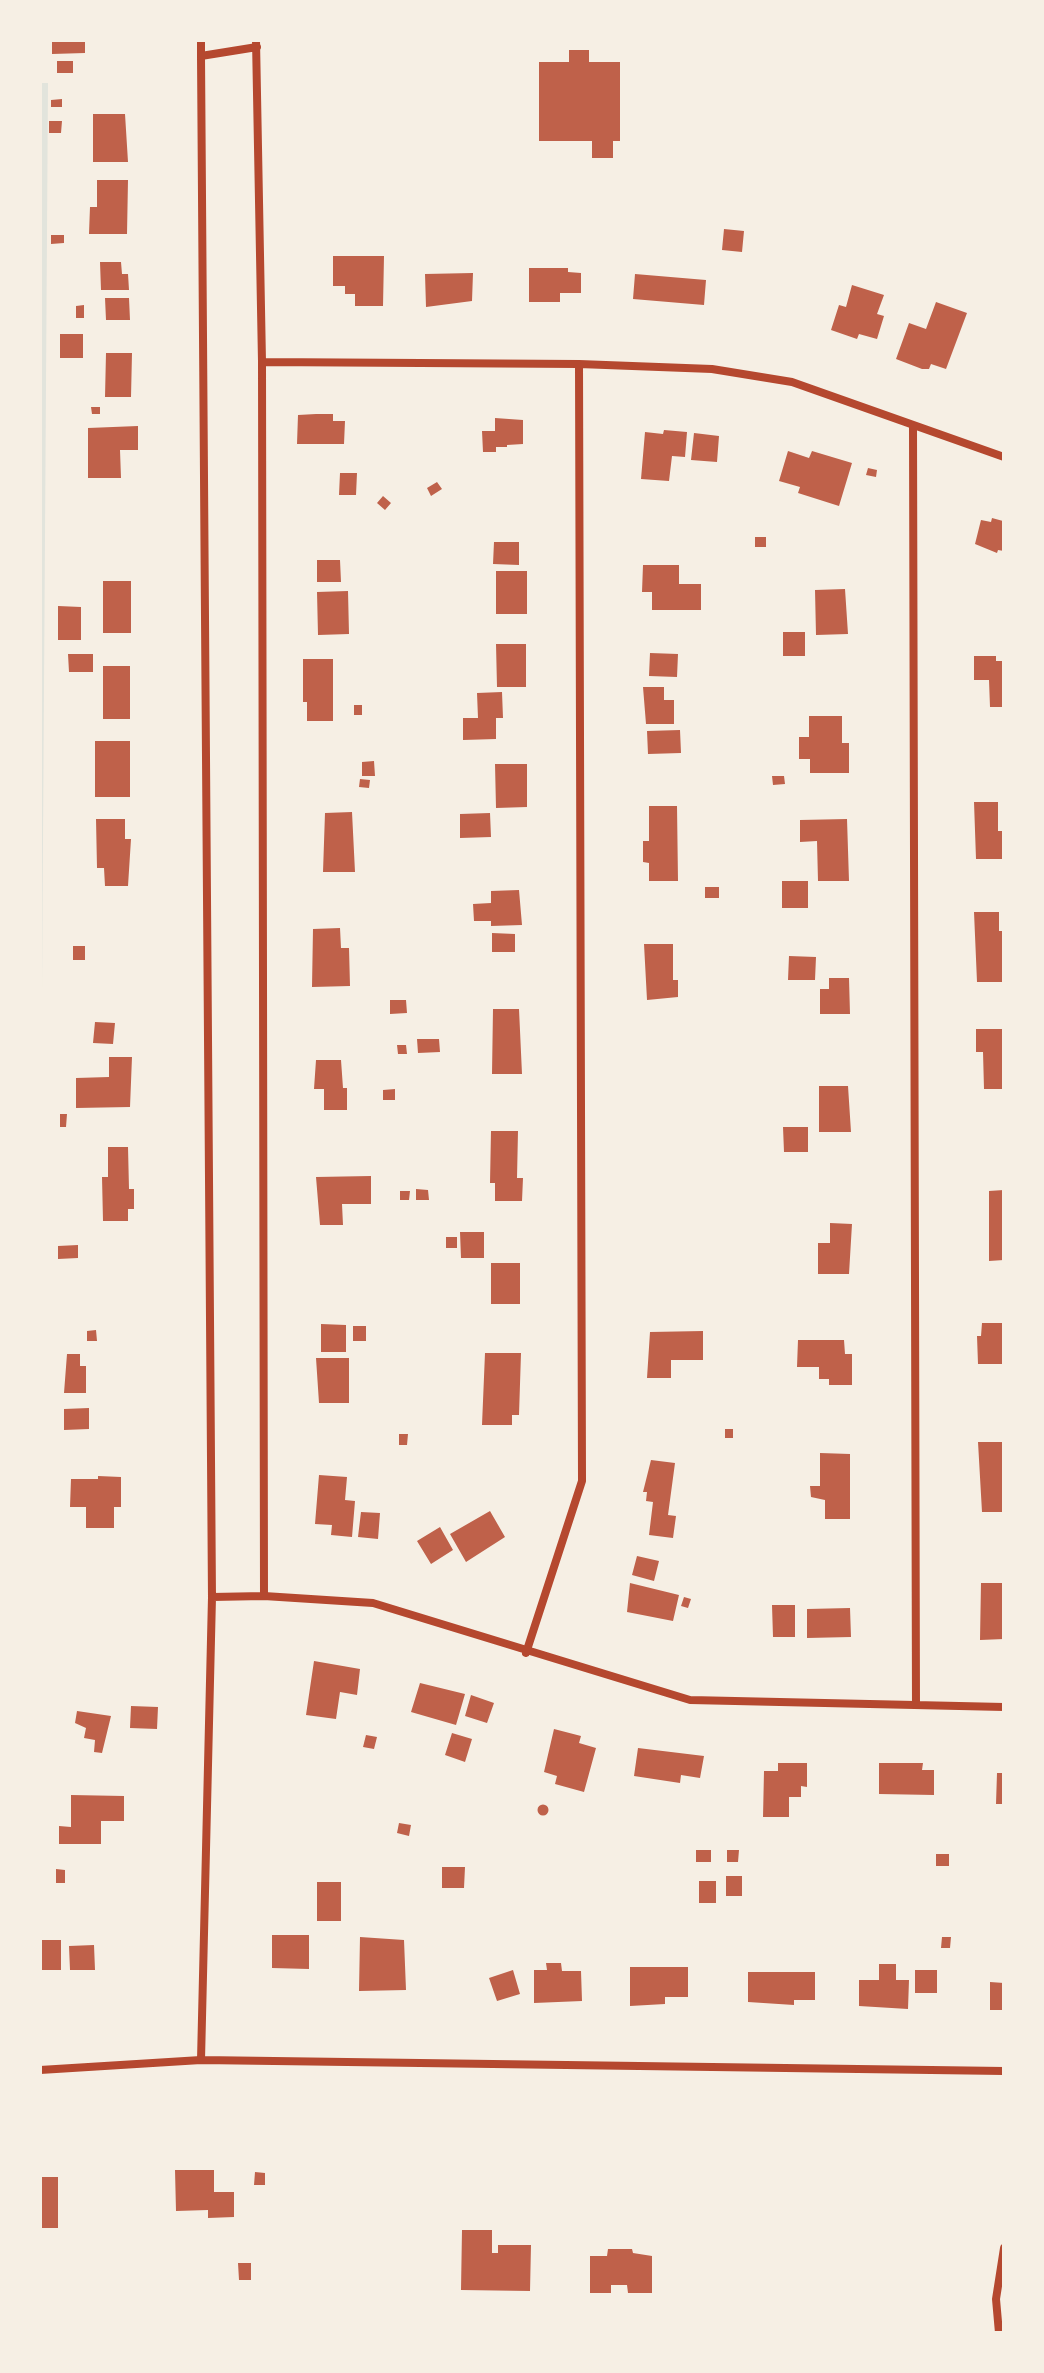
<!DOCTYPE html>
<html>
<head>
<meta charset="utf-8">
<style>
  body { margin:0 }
  #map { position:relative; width:1044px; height:2373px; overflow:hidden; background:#f6efe4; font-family:Helvetica,sans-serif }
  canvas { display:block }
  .frame { position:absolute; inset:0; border:42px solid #f6efe4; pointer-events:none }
</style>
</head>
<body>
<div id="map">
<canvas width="1044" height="2373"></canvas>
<div class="frame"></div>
</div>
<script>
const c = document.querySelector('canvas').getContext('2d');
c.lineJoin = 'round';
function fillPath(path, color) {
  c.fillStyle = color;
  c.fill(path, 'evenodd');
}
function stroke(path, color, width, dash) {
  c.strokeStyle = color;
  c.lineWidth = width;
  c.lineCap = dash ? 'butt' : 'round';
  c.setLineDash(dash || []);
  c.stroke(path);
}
const green = new Path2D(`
  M40 83H48L40 1293Z`);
const building = new Path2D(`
  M52 40H85V53L52 54Z
  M569 50H589V62H620V141H613V158H592V141H539V62H569Z
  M57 61H73V73H57Z
  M62 99V107H51V100Z
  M93 114H125L128 162H93Z
  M49 121H62L61 133H49Z
  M97 180H128L127 234H89L90 207H97Z
  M724 229 744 231 742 252 722 250Z
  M51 235H64V243L51 244Z
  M333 256H384L383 306H355V294H345V286H333Z
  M100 262H121L122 274H128L129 290H101Z
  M529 268H568V272L581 273V293H560V302H529Z
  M473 273 472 301 426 307 425 274Z
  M635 274 706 280 704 305 633 299Z
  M852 285 884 295 877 314 884 316 877 339 859 334 857 339 831 330 839 305 846 307Z
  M105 298H129L130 320H106Z
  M936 302 967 313 946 369 931 364 929 369H922L896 359 909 323 926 329Z
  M84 305V318H76V306Z
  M60 334H83V358H60Z
  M106 353H132L131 397H105Z
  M91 407H100V414H92Z
  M316 414H333V421H345L344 444H297L298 415Z
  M495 418 523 420V444L507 445V447H496V452H483L482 431H495Z
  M138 426V450H120L121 478H88V428Z
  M664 430 687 432 685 457 672 456 669 481 641 479 645 432 663 434Z
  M694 433 719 436 717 462 691 460Z
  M788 451 809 458 812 451 852 463 839 506 798 493 800 487 779 481Z
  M868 468 877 470 876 477 866 475Z
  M340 473H357L356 495H339Z
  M437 482 442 489 431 496 427 488Z
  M383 496 391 503 385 510 377 503Z
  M992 518 1003 521 1004 525V551L998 550 997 553 975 544 981 520 991 522Z
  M755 537H766V547H755Z
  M494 542H519V565L493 564Z
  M317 560H340L341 582H317Z
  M643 565H679V584H701V610H652V592H642Z
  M496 571H527V614H496Z
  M103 581H131V633H103Z
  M845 589 848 634 816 635 815 590Z
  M348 591 349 634 318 635 317 592Z
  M58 606 81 607V640H58Z
  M783 632H805V656H783Z
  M496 644H526V687H497Z
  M650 653 678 654 677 677 649 676Z
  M68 654H93V672H69Z
  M974 656H996V661H1004V707H990L989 680H974Z
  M303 659H333V721H307V702H303Z
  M103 666H130V719H103Z
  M643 687H664V700H674V724H646Z
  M502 692 503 718H496V739L463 740V718H478L477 693Z
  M354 705H362V715H354Z
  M809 716H842V743H849V773H810V759H799V737H809Z
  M680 730 681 753 648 754 647 731Z
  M95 741H130V797H95Z
  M374 761 375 776H362V762Z
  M495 764H527V807L496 808Z
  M772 776H784L785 784 773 785Z
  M360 779 370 780 369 788 359 787Z
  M974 802H998V831H1004V859H976Z
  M649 806H677L678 881H649V863L643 862V841H649Z
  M352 812 355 872H323L325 813Z
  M490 813 491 837 460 838V814Z
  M96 819H125V839H131L128 886H105L104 868H97Z
  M847 819 849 881H818L817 841 800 842V820Z
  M782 881H808V908H782Z
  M705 887H719V898H705Z
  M519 890 522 925 491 926V921H474L473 904 491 903V891Z
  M974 912H999V931H1004V982H977Z
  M340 928 341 948H349L350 986 312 987 313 929Z
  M492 933 515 934V952H492Z
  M644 944H673V980H678V997L647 1000Z
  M73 946H85V960H73Z
  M789 956 816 957 815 980H788Z
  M829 978H849L850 1014H820V989H829Z
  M390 1000H406L407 1013 390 1014Z
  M493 1009H519L522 1074H492Z
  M95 1022 115 1023 113 1044 93 1043Z
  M976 1029H1004V1089H984L983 1052H976Z
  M417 1039H439L440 1052 418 1053Z
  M397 1045H406L407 1054H398Z
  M109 1057H132L130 1107 76 1108V1078L109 1077Z
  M316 1060H341L343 1088H347V1110H324V1089H314Z
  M819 1086H848L851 1132H819Z
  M395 1089V1100H383V1090Z
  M60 1114H67L66 1127H60Z
  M783 1127H808V1152H784Z
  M491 1131H518L517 1178H523L522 1201H495V1183H490Z
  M108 1147H128L129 1189H134V1209H128V1221H103L102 1177H108Z
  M371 1176V1204H342L343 1225H320L316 1177Z
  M416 1189 428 1190 429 1200H416Z
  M1004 1190V1260L989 1261V1191Z
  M400 1191H410L409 1200H400Z
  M830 1223 852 1224 849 1274H818V1243H830Z
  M460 1232H484V1258H461Z
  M446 1237H457V1248H446Z
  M78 1245V1258L58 1259V1246Z
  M491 1263H520V1304H491Z
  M982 1323H1004V1364H978L977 1336H981Z
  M321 1324 346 1325V1352H321Z
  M353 1326H366V1341H353Z
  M96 1330 97 1341H87V1331Z
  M703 1331V1360H671V1378H647L650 1332Z
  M798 1340H844L845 1354H852V1385H829V1379H819V1367H797Z
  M485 1353H521L519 1415H512V1425H482Z
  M67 1354H80V1366H86V1393H64Z
  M316 1358H349V1403H319Z
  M89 1408V1429L64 1430V1409Z
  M725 1429H733V1438H725Z
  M399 1434H408L407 1445H399Z
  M978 1442H1003L1004 1512H982Z
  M820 1453 850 1454V1519H825V1500L811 1497 810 1486H820Z
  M651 1460 675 1463 668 1515 676 1516 673 1538 649 1535 653 1502 646 1501 647 1492H643Z
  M319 1475 347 1477 345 1500 355 1501 352 1537 331 1535 332 1525 315 1524Z
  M98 1476 121 1477V1507H114V1528H86V1507H70L71 1479H98Z
  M490 1511 505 1537 466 1562 450 1534Z
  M361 1512 380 1513 378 1539 358 1537Z
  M440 1527 453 1550 431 1564 417 1541Z
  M637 1556 659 1561 654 1581 632 1575Z
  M630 1583 679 1595 673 1621 627 1612Z
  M981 1583H1004V1639L980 1640Z
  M684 1597 691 1599 688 1608 681 1606Z
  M772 1605H795V1637H773Z
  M850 1608 851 1637 807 1638V1609Z
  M314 1661 360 1669 357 1695 340 1692 336 1719 306 1715Z
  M420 1683 465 1694 456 1725 411 1712Z
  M471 1695 494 1703 487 1723 465 1716Z
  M131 1706 158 1707 157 1729 130 1728Z
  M77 1711 111 1716 102 1753 94 1752 95 1740 84 1738 86 1728 75 1723Z
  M554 1729 581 1736 579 1743 596 1748 584 1792 555 1784 557 1776 544 1772Z
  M452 1733 472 1739 465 1762 445 1755Z
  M366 1735 377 1737 374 1749 363 1747Z
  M638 1748 704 1756 700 1778 681 1775 680 1783 634 1776Z
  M778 1763H807V1787L801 1786V1797H789V1817H763L764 1771H778Z
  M879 1763H923L922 1770H934V1795L879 1794Z
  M997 1773H1004V1804H996Z
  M71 1795 124 1796V1821H101V1844H59V1826L71 1827Z
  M537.5 1810a5.5 5.5 0 1 1 11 0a5.5 5.5 0 1 1-11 0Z
  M399 1823 411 1825 409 1836 397 1833Z
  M696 1850H711V1862H696Z
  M727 1850H739L738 1862H727Z
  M936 1854H949V1866H936Z
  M442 1867H465L464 1888H442Z
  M56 1869 65 1870V1883H56Z
  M726 1876H742V1896H726Z
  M699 1881H716V1903H699Z
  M317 1882H341V1921H317Z
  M272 1935H309V1969L272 1968Z
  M360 1937 404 1940 406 1990 359 1991Z
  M942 1937H951L950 1948H941Z
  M40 1940H61V1970H40Z
  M94 1945 95 1970H70L69 1946Z
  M546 1963H561L562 1971H581L582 2001 534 2003V1970H547Z
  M879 1964H896V1980H909L908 2009 859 2006V1980H879Z
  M630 1967H688V1997H665V2004L630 2006Z
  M513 1970 520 1994 497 2001 489 1978Z
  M915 1970H937V1993H915Z
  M748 1972H815V2000H794V2005L748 2002Z
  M990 1982 1004 1983V2010H990Z
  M175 2170H214V2192H234V2217L208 2218V2210L176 2211Z
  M255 2172 265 2173V2185H254Z
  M40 2177H58V2228H40Z
  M462 2230H492V2253H498V2245H531L530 2291 461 2290Z
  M608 2249H632L633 2253 652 2256V2293H628L627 2285H611V2293H590V2256H607Z
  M238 2263H251V2280H239Z`);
const minor = new Path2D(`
  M256 40 262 362 264 1596
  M201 56V40
  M262 362 579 364 712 369 792 382 1004 457
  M913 427 916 1704
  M212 1597 264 1596 373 1603 690 1700 1004 1707
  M526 1653 582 1481 579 364
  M201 2060 212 1597 201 56 257 47
  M40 2070 201 2060 1004 2071
  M999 2333 996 2299 1004 2248`);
fillPath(green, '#e2e4dc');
fillPath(building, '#bf614a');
stroke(minor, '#b5482f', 8);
</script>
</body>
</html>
